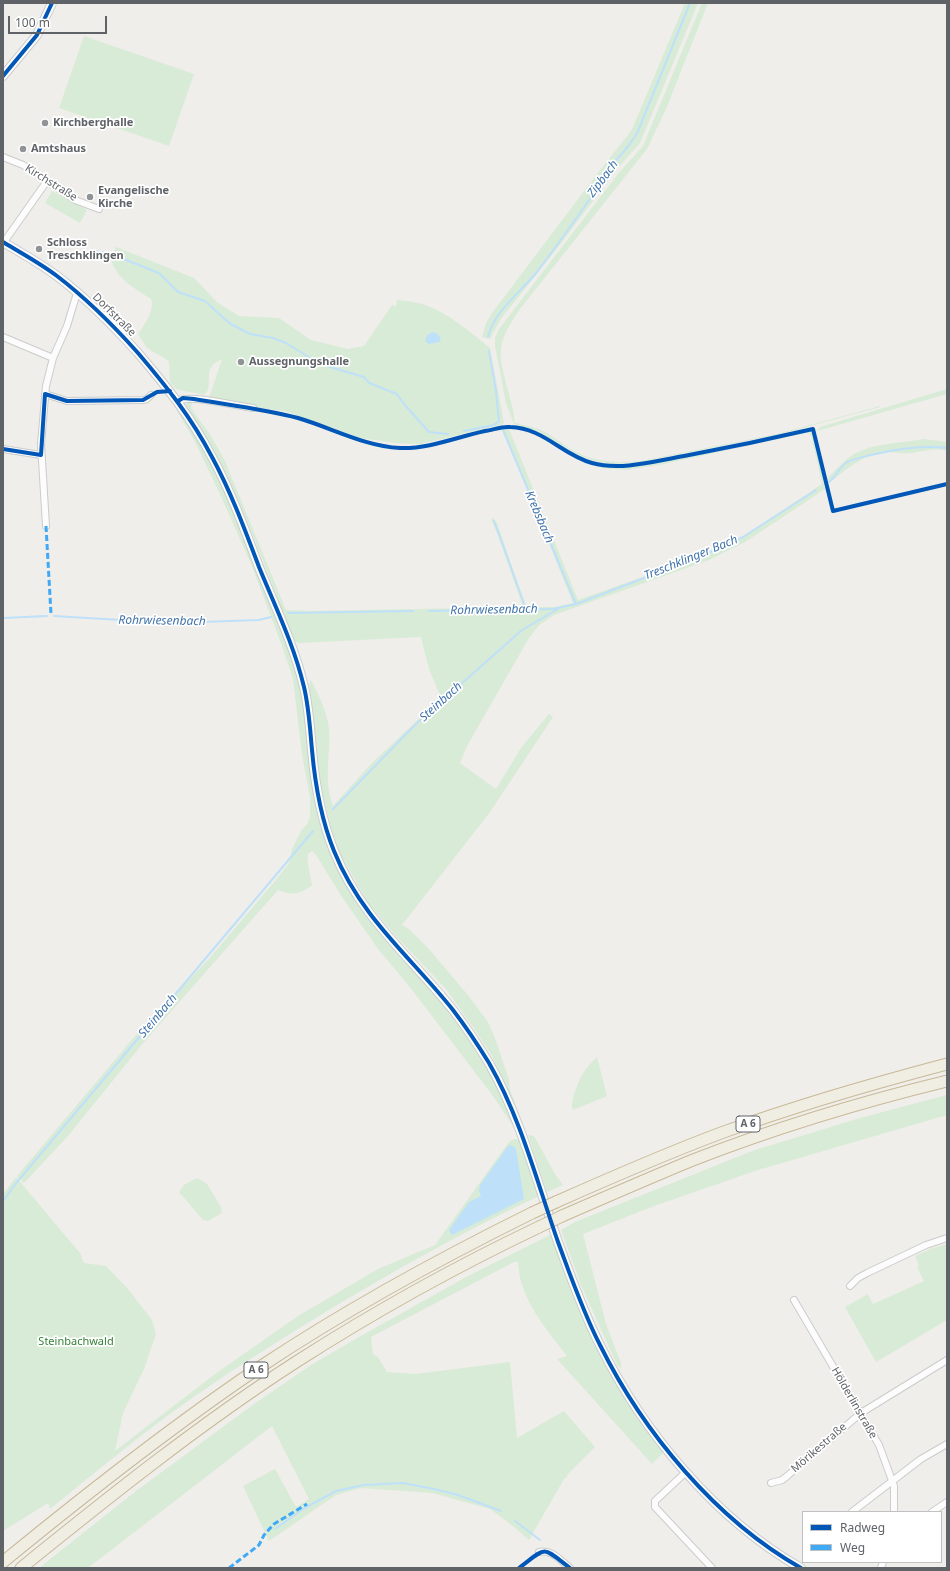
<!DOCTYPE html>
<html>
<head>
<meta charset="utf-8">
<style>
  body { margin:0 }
  #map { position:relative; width:950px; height:1571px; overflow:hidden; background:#efeeea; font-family:"Noto Sans",sans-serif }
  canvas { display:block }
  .frame { position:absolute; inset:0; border:4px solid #5f6368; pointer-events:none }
  .legend { position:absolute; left:802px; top:1511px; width:140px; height:52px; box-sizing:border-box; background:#fff; border:1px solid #bfc1c3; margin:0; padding:5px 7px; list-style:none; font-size:12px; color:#5f6368 }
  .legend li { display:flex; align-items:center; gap:8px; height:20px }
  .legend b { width:20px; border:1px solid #bfc1c3 }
  .scale { position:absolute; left:8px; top:16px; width:99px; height:18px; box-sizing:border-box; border:2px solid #5f6368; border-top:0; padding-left:5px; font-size:12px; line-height:14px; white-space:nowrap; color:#5f6368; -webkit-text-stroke:3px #fff; paint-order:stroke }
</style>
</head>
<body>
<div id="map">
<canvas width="950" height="1571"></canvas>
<div class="frame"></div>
<ul class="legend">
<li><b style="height:5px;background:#0057b8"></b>Radweg</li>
<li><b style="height:5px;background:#3fa9f5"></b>Weg</li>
</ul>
<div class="scale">100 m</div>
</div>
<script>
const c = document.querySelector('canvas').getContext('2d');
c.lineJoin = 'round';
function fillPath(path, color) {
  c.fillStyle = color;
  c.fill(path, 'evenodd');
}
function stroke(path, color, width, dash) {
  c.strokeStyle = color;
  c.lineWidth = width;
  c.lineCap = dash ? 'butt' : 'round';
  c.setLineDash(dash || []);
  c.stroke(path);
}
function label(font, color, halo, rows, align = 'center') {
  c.font = font + ' "Noto Sans",sans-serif';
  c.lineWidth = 3.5;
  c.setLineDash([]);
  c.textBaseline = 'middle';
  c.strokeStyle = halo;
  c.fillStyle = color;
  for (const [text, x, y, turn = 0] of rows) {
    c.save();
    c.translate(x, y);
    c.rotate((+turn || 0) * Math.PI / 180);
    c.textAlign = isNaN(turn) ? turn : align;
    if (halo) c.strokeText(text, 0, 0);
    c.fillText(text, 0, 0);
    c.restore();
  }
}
const green = new Path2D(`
  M685 3H698L640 143 617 169 559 246 500 320 490 339 482 337 486 323 492 313 597 174 628 135 633 127Z
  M702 3H708L666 109 647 149 520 309C495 345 498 353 509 394 511 403 515 413 514 422 523 426 533 426 541 430 552 435 560 442 569 448 590 461 611 463 635 462L777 434 880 406V407L777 435 635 463 613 464 591 460 577 454 538 431 514 424 506 403 495 346V338L499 329 618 174 643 146Z
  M84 36 194 74 169 146 59 108Z
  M52 191 87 210 80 223 45 203Z
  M116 247 194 278 218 303 239 316 279 318 311 340 348 349 364 346 392 305 396 306 397 300C406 301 416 302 425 305 450 314 470 332 490 348L504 423 501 425 420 444 395 443 360 438 285 411 253 407 209 398 222 359C204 368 211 374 208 390L204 395 176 389 170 383 169 361 147 348 138 334C144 325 155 311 151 299 134 288 118 280 111 260Z
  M947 389V394L817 431 820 427Z
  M172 398 206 449 231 500 293 657 304 695 314 783 349 884 469 1034 494 1077 516 1127 515 1129 493 1096 458 1050 409 986 378 949 342 897 316 855 312 851 308 854C306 862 311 876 312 885 301 894 292 896 278 890L144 1042 68 1136 24 1183 17 1176 135 1036 208 960 275 881 289 863 292 849 301 831 307 824 310 817V797L302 754 293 679 281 643 251 564 220 494 194 440 173 404Z
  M189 401 192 402 191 408 211 436 225 461 286 610 311 611 523 607 498 535 491 519 492 518 494 519 497 523 526 607H554L573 603 503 430 509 429 578 600 707 554 742 537 822 484 812 438 810 434 806 433 659 465 625 470 602 468 576 458 602 466 625 467 659 462 740 447 805 432 811 433 814 436 825 489 745 542 709 560 554 615 539 625 529 638 467 746 460 763 496 789 521 748 549 714 553 717 490 812 402 925 409 929 429 949 467 994 488 1022 495 1038 509 1080 510 1090 523 1124H521L492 1056 473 1027 446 989 394 934 367 901 341 855 332 832 321 786 309 684 311 680C319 696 327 711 329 729 331 756 323 778 333 806L372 763 441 698 429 669 421 637 299 643 294 641C272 585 252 528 226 474 214 450 200 427 186 405Z
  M924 439 947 442V451C933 447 923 452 910 453 903 454 896 452 888 452 864 453 847 469 829 483L828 478C834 471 841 464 848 458 871 442 898 444 924 439Z
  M597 1057 607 1096 573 1110C571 1106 572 1103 573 1098 578 1080 584 1069 597 1057Z
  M947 1095V1115L758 1170 654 1206 583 1234 606 1324 621 1363V1369L617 1365 581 1285 561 1230 575 1222 752 1151 860 1118Z
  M528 1135 534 1136 555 1174 563 1185 547 1192Z
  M514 1139H519L520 1140 539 1196C470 1228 403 1266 337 1305 289 1334 241 1364 195 1396 145 1431 97 1471 50 1509L48 1503 3 1531V1194L16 1177 80 1253 84 1263 106 1266 128 1289 152 1320 156 1334 144 1369 123 1413 115 1451 215 1374 298 1316 378 1269 435 1245 509 1142Z
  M197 1178 207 1184 221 1207 222 1213 208 1221 203 1220 179 1192 184 1185Z
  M552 1234 573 1295 598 1345 665 1451 652 1464 557 1359 567 1356C546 1329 519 1298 518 1262H514L371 1337 373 1354 378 1357 387 1372 416 1374 510 1362 517 1438 564 1411 595 1447 567 1475 568 1476 564 1479 529 1540 513 1526 490 1509 432 1493 361 1488 336 1495 269 1541 243 1486 275 1469 296 1507 309 1499 272 1426 88 1568H39L136 1491 254 1404 311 1365 352 1341 468 1276Z
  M947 1244V1320L876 1362 845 1307 868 1294 873 1304 924 1281 917 1267 919 1265 915 1256 933 1248Z`);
const water = new Path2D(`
  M433 332 438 334 441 339 439 342 429 344 426 342C424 337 429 333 433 332Z
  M511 1145 516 1149 524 1199 452 1235 449 1230 469 1202 481 1196 479 1191 480 1185 508 1146Z`);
const stream = new Path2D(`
  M95 251 111 254 159 273 178 292 205 301 229 323 250 334 273 338 286 343 320 364 364 377 369 383 397 394 404 404 429 432 448 434
  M488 337C494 311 520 293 537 272 555 248 572 225 589 200 593 194 596 186 600 179 613 161 628 151 638 131L690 3
  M503 430 576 604
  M464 431 494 425 499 421 496 391 489 351
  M829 482C836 477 840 466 847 462 854 459 863 457 871 455 896 449 921 445 947 448
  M494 521 526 609
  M429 611 553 609 576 604 699 557 743 537 816 490
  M288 613 413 611
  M54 616 172 623 259 620 271 617
  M3 618 47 616
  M333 809 417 723 522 630 558 609
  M3 1201 17 1182 313 831
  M515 1521 540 1540
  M275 1529 303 1509 336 1491 364 1485 403 1483 434 1489 458 1495 501 1511`);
const minor = new Path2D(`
  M3 157 23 165 75 200 99 209
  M4 242 47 181
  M3 337 53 358
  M45 394 67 401 143 400 147 399 151 395
  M178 401C194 394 234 406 253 408
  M3 449 41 455
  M46 526 41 444 46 386 53 358 67 326 77 293
  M850 1286 858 1278 867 1273 926 1245 947 1238
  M794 1300 879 1445 894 1486V1512
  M686 1472 655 1501V1507L712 1568
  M771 1483 782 1480 786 1477 861 1413 947 1360
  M852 1512 921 1459 947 1444
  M932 1512 947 1502
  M539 1552C552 1549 561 1561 570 1568
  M881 1568 883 1562`);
const tertiary = new Path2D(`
  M3 76 37 35 52 3
  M3 242C21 253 40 263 57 276 87 299 113 325 138 353 167 387 191 417 212 457 231 492 245 530 259 567 275 606 294 645 304 687 309 708 310 729 312 750 315 784 321 819 334 851 361 918 410 956 453 1010 466 1027 478 1045 489 1063 521 1119 537 1182 558 1242 571 1277 583 1312 600 1345 643 1432 716 1520 801 1568`);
const motorway = new Path2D(`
  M556 1202C610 1178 665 1154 721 1133 795 1106 871 1084 947 1064
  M562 1216C606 1197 649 1178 693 1160 775 1128 861 1102 947 1081
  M3 1562C86 1494 171 1427 260 1367 347 1309 439 1259 532 1213
  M21 1568C110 1496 200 1424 296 1362 374 1312 455 1267 539 1227`);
const motorwayBridge = new Path2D(`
  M532 1213 556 1202
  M539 1227 562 1216`);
const quiet = new Path2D(`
  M46 526 51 614
  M229 1568 259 1545 264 1535 274 1524 307 1504`);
const cycleway = new Path2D(`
  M3 76 37 35 52 3
  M3 242C21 253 40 263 57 276 87 299 113 325 138 353 167 387 191 417 212 457 231 492 245 530 259 567 275 606 294 645 304 687 309 708 310 729 312 750 315 784 321 819 334 851 361 918 410 956 453 1010 466 1027 478 1045 489 1063 521 1119 537 1182 558 1242 571 1277 583 1312 600 1345 643 1432 716 1520 801 1568
  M178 401 183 398 194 399C229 405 264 409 298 418 332 428 364 446 400 448 429 449 457 437 485 431 493 430 502 426 510 427 544 428 562 455 592 463 621 471 655 461 684 456 727 448 770 439 813 429L833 511 947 484
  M3 449 41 455 45 394 67 401 143 400 157 392 170 391
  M519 1568C548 1546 541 1546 570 1568`);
const markers = [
  [45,123,4,"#919496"],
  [23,149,4,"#919496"],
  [90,197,4,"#919496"],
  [39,249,4,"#919496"],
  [241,362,4,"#919496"]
];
const shields = [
  [748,1124,24],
  [256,1370,24]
];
const shieldNames = [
  ["A 6",748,1124],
  ["A 6",256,1370]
];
const poiNames = [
  ["Kirchberghalle",53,123],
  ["Amtshaus",31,149],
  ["Evangelische",98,191],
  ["Kirche",98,204],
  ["Schloss",47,243],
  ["Treschklingen",47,256],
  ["Aussegnungshalle",249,362]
];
const streetNames = [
  ["Kirchstraße",51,183,32],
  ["Dorfstraße",114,315,45],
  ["Hölderlinstraße",854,1403,60],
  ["Mörikestraße",819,1448,-41]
];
const parkNames = [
  ["Steinbachwald",76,1342]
];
const waterNames = [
  ["Zipbach",603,179,-53],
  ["Krebsbach",539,517,67],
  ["Treschklinger Bach",691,558,-22],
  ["Rohrwiesenbach",494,610,-1],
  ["Rohrwiesenbach",162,621,1],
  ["Steinbach",441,702,-42],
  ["Steinbach",158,1016,-50]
];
fillPath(green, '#d8ebd6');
fillPath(water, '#bfe0f9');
stroke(stream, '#bfe0f9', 2);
stroke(minor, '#cbcccc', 8);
stroke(tertiary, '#cbcccc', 10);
stroke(motorway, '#c8b996', 13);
stroke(minor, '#fdfcfc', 6);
stroke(tertiary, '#fdfcfc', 8);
stroke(motorway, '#f0ede3', 11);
stroke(motorwayBridge, '#c8b996', 13, []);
stroke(motorwayBridge, '#f0ede3', 11);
stroke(quiet, '#3fa9f5', 3, [6, 3]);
stroke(cycleway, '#0057b8', 4);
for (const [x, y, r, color] of markers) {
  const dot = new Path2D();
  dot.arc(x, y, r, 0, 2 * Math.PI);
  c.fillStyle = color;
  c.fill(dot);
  stroke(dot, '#fff', 1.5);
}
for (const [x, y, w] of shields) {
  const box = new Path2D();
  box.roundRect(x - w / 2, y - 8, w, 16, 3);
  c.fillStyle = '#fff';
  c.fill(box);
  stroke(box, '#5f6368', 1);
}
label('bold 10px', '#5f6368', null, shieldNames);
label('bold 11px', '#5f6368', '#fff', poiNames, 'left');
label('11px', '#5f6368', '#fff', streetNames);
label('11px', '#348238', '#fff', parkNames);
label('italic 12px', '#4174aa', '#fff', waterNames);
</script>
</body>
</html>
